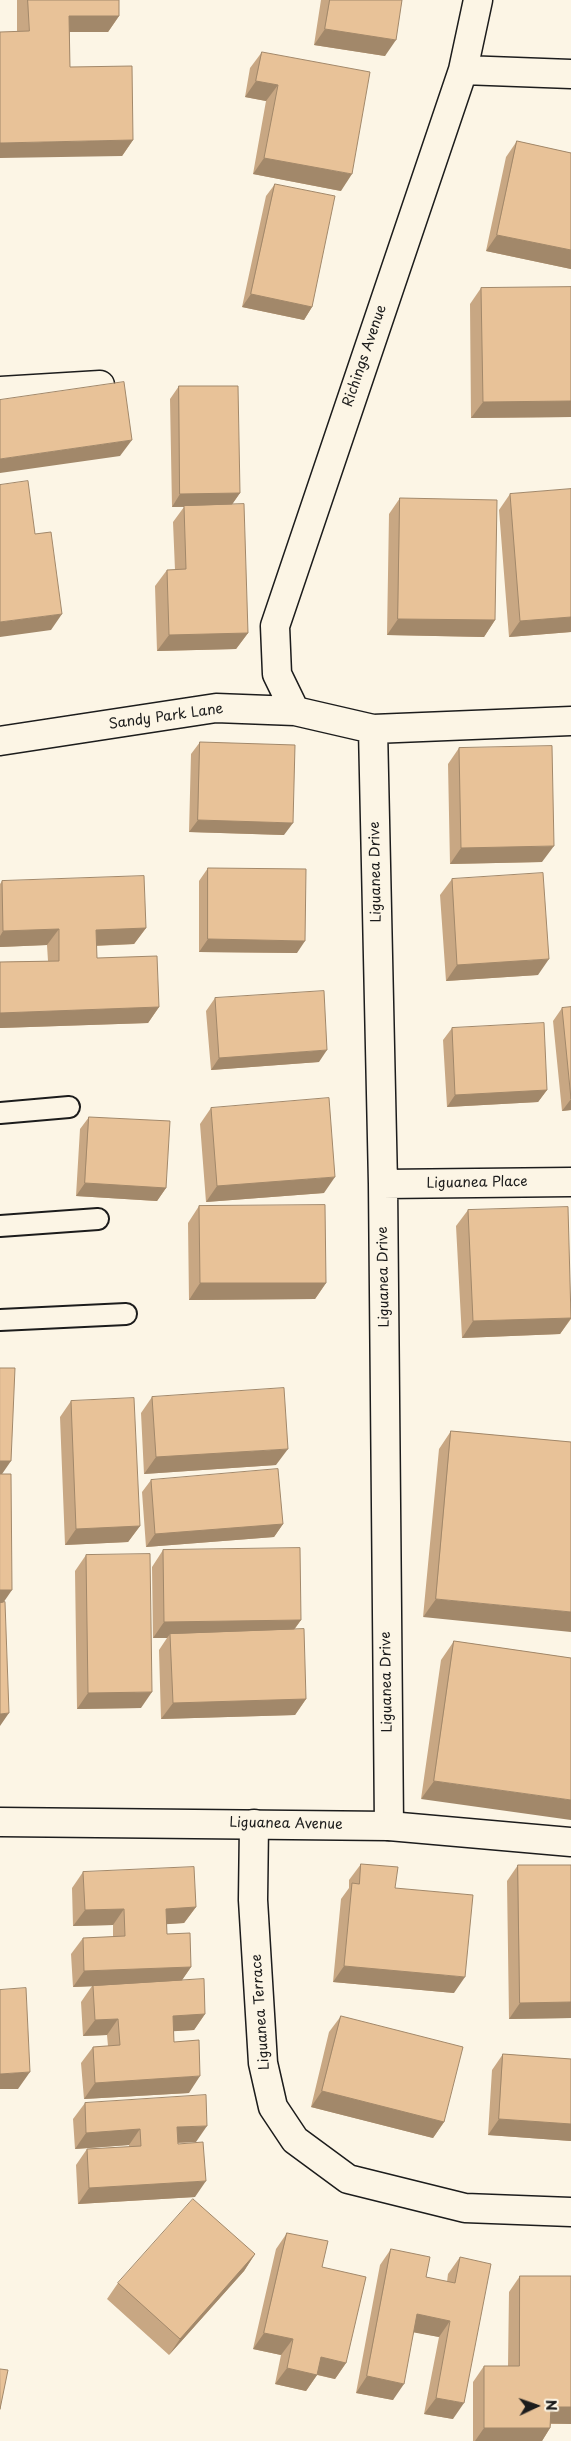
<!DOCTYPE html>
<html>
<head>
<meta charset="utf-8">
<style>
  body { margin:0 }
  #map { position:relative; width:571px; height:2441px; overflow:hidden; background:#fcf5e5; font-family:"Playpen Sans",sans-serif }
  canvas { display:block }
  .north { position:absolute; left:511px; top:2381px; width:50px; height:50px; -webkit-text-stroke:4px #fcf5e5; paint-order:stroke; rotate:87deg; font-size:14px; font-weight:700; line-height:20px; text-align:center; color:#1c1c1c }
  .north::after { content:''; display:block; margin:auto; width:18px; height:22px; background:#1c1c1c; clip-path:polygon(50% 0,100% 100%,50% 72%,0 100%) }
</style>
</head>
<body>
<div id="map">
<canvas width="571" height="2441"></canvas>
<div class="north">N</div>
</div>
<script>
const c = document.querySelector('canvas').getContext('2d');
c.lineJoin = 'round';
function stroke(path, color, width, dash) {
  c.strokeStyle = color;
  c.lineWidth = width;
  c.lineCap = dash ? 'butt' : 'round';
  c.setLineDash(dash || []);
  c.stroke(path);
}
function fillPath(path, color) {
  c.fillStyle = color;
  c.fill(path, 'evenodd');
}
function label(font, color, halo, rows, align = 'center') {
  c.font = font + ' "Playpen Sans",sans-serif';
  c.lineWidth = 4;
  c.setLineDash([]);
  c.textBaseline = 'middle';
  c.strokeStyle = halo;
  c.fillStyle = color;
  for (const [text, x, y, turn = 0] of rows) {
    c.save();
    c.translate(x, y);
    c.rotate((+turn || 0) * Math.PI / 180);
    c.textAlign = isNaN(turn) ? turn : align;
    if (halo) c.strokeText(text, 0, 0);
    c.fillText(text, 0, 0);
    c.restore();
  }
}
const lane = new Path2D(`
  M0 1113 69 1107
  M0 1226 98 1219
  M0 1320 126 1314`);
const street = new Path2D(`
  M463 70 571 74
  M0 391 100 385
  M295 711 277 674 275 626 463 70 478 0
  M373 729 383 1184 389 1826
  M0 741 216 708 295 711 373 729 571 721
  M383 1184 571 1182
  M254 1824 253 1900 263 2063 273 2107 295 2140 348 2179 465 2208 571 2212`);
const secondary = new Path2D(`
  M0 1822 389 1826 571 1842`);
const wall = new Path2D(`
  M17 0H119V16L108 32H70V67L133 140 122 156 17 31Z
  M321 0H402L385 56 314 45Z
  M262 52 341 191 253 174 266 101 245 97 250 68Z
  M517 141 571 153V269L486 251 506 157Z
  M275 184 312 307 304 320 242 307 266 196Z
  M571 287V417L471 418 470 304 481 288Z
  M179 386 240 493 232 504 248 633 236 649 157 651 155 586 167 570H175L173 522 184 507H172L170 399Z
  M571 489V632L509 637 499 510 510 494Z
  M400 498 495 620 484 637 387 635 389 514Z
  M200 742 284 835 189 832 191 754Z
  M459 748 542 862 450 864 448 764Z
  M208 868 297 953 199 952V881Z
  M452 879 538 975 446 981 440 895Z
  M2 881 146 928 134 944 96 946 97 958 159 1007 148 1023 0 1028V962L48 961 47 945 0 947V884Z
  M215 998 319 1062 211 1070 206 1011Z
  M571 1007V1110L562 1111 553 1021 562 1008Z
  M452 1028 547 1090 538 1102 447 1107 443 1040Z
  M211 1108 324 1193 206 1202 200 1124Z
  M89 1117 166 1188 157 1201 76 1196 80 1129Z
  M199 1206 326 1283 315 1299 189 1300 188 1223Z
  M468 1210 571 1305V1319L560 1334 462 1338 456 1226Z
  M152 1397 276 1465 144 1474 141 1413Z
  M71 1401 140 1526 128 1542 65 1545 60 1417Z
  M451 1431 571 1442 423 1617 439 1449Z
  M151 1480 283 1524 274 1537 146 1547 142 1492Z
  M163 1550 301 1620 294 1630 306 1699 295 1715 161 1719 159 1650 167 1638H153L152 1567Z
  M86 1555 141 1708 77 1709 75 1571Z
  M454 1641 571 1658 421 1799 441 1660Z
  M361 1864 395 1888 454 1993 333 1982 341 1899 349 1888V1880Z
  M518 1865 571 2018 509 2019 507 1881Z
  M83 1872 196 1907 184 1923 167 1924V1934L191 1967 182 1980 205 2014 194 2030 174 2031V2042L189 2093 84 2099 81 2063 93 2047 108 2046 107 2035 83 2036 81 2002 92 1986 73 1987 71 1954 83 1938 113 1937V1925L73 1926 72 1888Z
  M341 2016 444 2122 433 2138 311 2107 329 2032Z
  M503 2054 571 2059V2141L488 2135 492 2070Z
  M85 2103 196 2142 178 2143 195 2197 78 2204 76 2165 87 2149 129 2147V2145L75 2149 73 2119Z
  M287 2233 322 2267 346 2363 335 2379 317 2375 306 2391 275 2384 281 2355 253 2349 276 2249Z
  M391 2249 426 2277 447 2282 448 2274 460 2257 453 2419 424 2414 439 2337 414 2332 393 2400 356 2393 380 2265Z
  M255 2254 244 2271 169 2355 107 2299 118 2283Z
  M520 2276H571V2424H551L550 2428 542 2441H473V2382L484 2366H508L509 2292Z`);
const shadedWall = new Path2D(`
  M69 16H119L108 32H58Z
  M325 29 396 40 385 56 314 45Z
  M256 81 278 85 266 101 245 97Z
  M133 140 122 156 0 158V143Z
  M264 158 352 174 341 191 253 174Z
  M497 235 571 250V269L486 251Z
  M251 294 312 307 304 320 242 307Z
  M571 401V417L471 418 483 402Z
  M132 440 120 456 0 473V459Z
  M240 493 231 506 172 507 180 494Z
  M62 614 51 630 0 637V622Z
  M571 617V632L509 637 520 621Z
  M398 619 495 620 484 637 387 635Z
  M248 633 236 649 157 651 169 635Z
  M198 820 293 823 284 835 189 832Z
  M554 846 542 862 450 864 461 848Z
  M146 928 134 944 85 946 96 930Z
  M59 929 47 945 0 947V936L3 931Z
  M208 939 305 941 297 953 199 952Z
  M549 959 538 975 446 981 457 965Z
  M159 1007 148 1023 0 1028V1013Z
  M327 1050 319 1062 211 1070 219 1058Z
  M547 1090 538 1102 447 1107 455 1095Z
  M571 1099V1110L562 1111Z
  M335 1177 324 1193 206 1202 217 1186Z
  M85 1183 166 1188 157 1201 76 1196Z
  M200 1283H326L315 1299 189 1300Z
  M571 1318 560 1334 462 1338 473 1321Z
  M288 1449 276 1465 144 1474 156 1457Z
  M0 1461H11L0 1477Z
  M283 1524 274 1537 146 1547 155 1534Z
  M140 1526 128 1542 65 1545 76 1529Z
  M0 1590H12L1 1606H0Z
  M436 1599 571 1612V1632L423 1617Z
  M301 1620 289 1636 170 1634 167 1638H153L164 1622Z
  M152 1692 141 1708 77 1709 88 1693Z
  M306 1699 295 1715 161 1719 173 1703Z
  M9 1713 0 1726V1714Z
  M434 1781 571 1800V1820L421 1799Z
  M196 1907 184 1923 155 1925 166 1909Z
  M124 1909 113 1925 73 1926 85 1910Z
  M344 1966 465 1977 454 1993 333 1982Z
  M191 1967 180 1983 73 1987 84 1971Z
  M571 2002V2018L509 2019 520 2003Z
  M205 2014 194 2030 161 2032 173 2016Z
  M118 2019 107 2035 83 2036 95 2020Z
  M30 2072 18 2089H0V2074Z
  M200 2076 189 2093 84 2099 95 2083Z
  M322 2091 444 2122 433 2138 311 2107Z
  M499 2119 571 2124V2141L488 2135Z
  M207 2126 196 2142 166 2143 177 2127Z
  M140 2129 129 2145 75 2149 86 2133Z
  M206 2181 195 2197 78 2204 89 2188Z
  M255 2254 244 2271 169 2355 180 2339Z
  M417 2314 450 2321 439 2337 406 2331Z
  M264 2333 293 2339 281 2355 253 2349Z
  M321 2357 346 2363 335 2379 310 2373Z
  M287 2368 317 2375 306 2391 275 2384Z
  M367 2376 404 2384 393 2400 356 2393Z
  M436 2398 464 2403 453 2419 424 2414Z
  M551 2407H571V2424L539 2423Z
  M484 2428H550L542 2441H475Z`);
const building = new Path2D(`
  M28 0H119V16H69L70 67 132 66 133 140 0 143V32L29 31Z
  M330 0H402L396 40 325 29Z
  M262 52 370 72 352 174 264 158 278 85 256 81Z
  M517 141 571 153V250L497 235Z
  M275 184 335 196 312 307 251 294Z
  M571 287V401L483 402 481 288Z
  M124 382 132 440 0 459V400Z
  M179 386H238L240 493 180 494Z
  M28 481 35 534 51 532 62 614 0 622V485Z
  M571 489V617L520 621 510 494Z
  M400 498 497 500 495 620 398 619Z
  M244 504 248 633 169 635 167 570 186 569 184 506Z
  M200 742 295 745 293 823 198 820Z
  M552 746 554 846 461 848 459 748Z
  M208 868 306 869 305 941 208 939Z
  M543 873 549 959 457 965 452 879Z
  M144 876 146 928 96 930 97 958 157 956 159 1007 0 1013V962L59 961V929L3 931 2 881Z
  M324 991 327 1050 219 1058 215 998Z
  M571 1007V1099L562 1008Z
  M544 1023 547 1090 455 1095 452 1028Z
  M329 1098 335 1177 217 1186 211 1108Z
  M89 1117 170 1121 166 1188 85 1183Z
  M325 1205 326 1283H200L199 1206Z
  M568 1207 571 1318 473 1321 468 1210Z
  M0 1368H15L11 1461H0Z
  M284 1388 288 1449 156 1457 152 1397Z
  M134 1398 140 1526 76 1529 71 1401Z
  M451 1431 571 1442V1612L436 1599Z
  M278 1469 283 1524 155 1534 151 1480Z
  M0 1474H11L12 1590H0Z
  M300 1548 301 1620 164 1622 163 1550Z
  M150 1554 152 1692 88 1693 86 1555Z
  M5 1602 9 1713 0 1714V1603Z
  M304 1629 306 1699 173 1703 170 1634Z
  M454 1641 571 1658V1800L434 1781Z
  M361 1864 398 1867 395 1888 473 1895 465 1977 344 1966 352 1883 359 1884Z
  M518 1865H571V2002L520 2003Z
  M194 1867 196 1907 166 1909 167 1934 190 1933 191 1967 84 1971 83 1938 125 1936 124 1909 85 1910 83 1872Z
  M204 1979 205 2014 173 2016 174 2042 199 2040 200 2076 95 2083 93 2047 120 2045 118 2019 95 2020 93 1986Z
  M26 1988 30 2072 0 2074V1990Z
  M341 2016 463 2047 444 2122 322 2091Z
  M503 2054 571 2059V2124L499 2119Z
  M206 2095 207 2126 177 2127 178 2144 203 2142 206 2181 89 2188 87 2149 141 2146 140 2129 86 2133 85 2103Z
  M193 2199 255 2254 180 2339 118 2283Z
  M287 2233 328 2241 322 2267 366 2277 346 2363 321 2357 317 2375 287 2368 293 2339 264 2333Z
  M391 2249 430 2257 426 2277 455 2283 460 2257 491 2264 464 2403 436 2398 450 2321 417 2314 404 2384 367 2376Z
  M520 2276H571V2407H551L550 2428H484V2366H519Z
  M0 2369 8 2370 0 2409Z`);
const streetNames = [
  ["Richings Avenue",365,356,-71],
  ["Sandy Park Lane",166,717,-8],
  ["Liguanea Drive",376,872,-91],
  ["Liguanea Place",477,1183,-1],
  ["Liguanea Drive",384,1277,-91],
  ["Liguanea Drive",387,1682,-91],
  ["Liguanea Avenue",286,1824,1],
  ["Liguanea Terrace",261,2012,-94]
];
stroke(lane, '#1c1c1c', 24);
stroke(street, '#1c1c1c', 31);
stroke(secondary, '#1c1c1c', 31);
stroke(lane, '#fcf5e5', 20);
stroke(street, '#fcf5e5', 28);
stroke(secondary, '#fcf5e5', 28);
fillPath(wall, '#c8a783');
fillPath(shadedWall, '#a2886a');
fillPath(building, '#e8c298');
stroke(building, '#a2886a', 1);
label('14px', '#1c1c1c', '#fcf5e5', streetNames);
</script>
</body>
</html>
